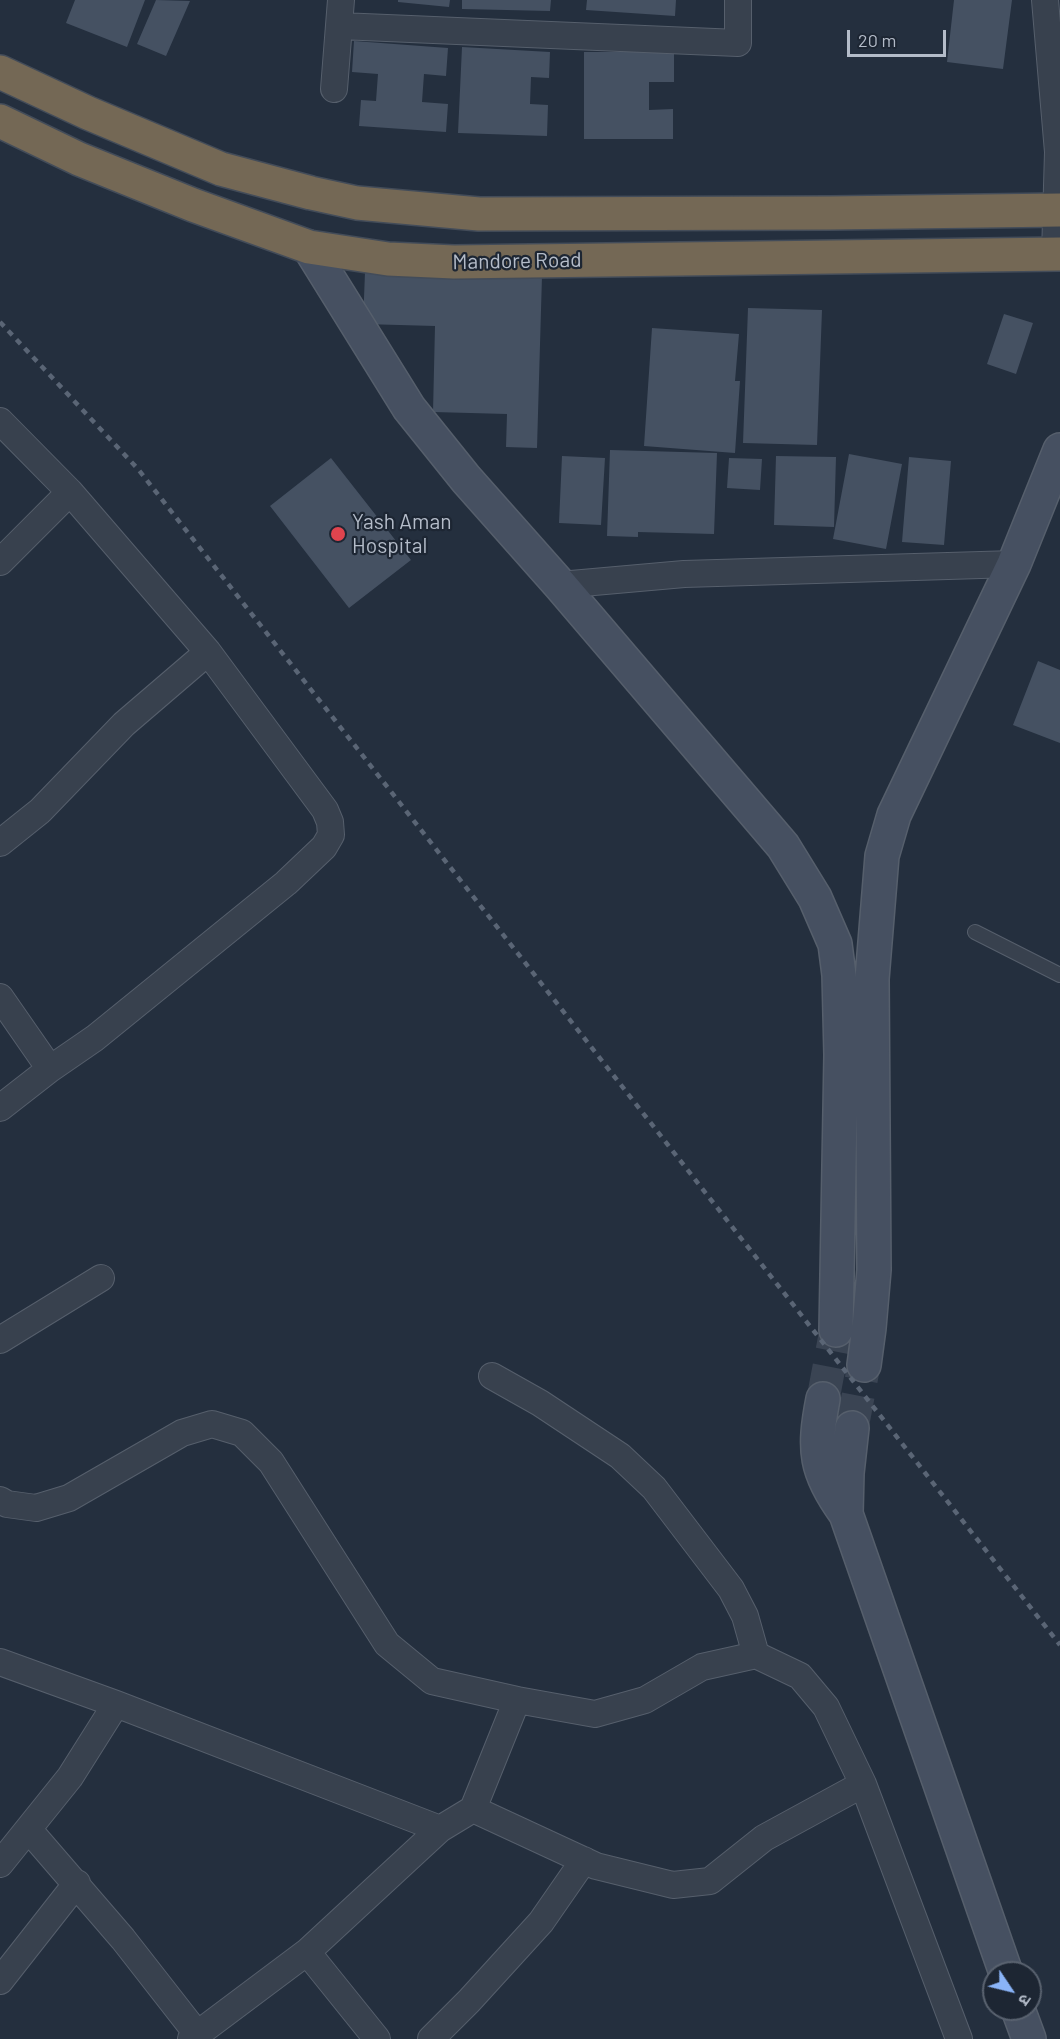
<!DOCTYPE html>
<html>
<head>
<meta charset="utf-8">
<style>
  body { margin:0 }
  #map { position:relative; width:1060px; height:2039px; overflow:hidden; background:#242f3e; font-family:Barlow,"Noto Sans Devanagari",sans-serif }
  canvas { display:block }
  .north { position:absolute; left:982px; top:1961px; width:60px; height:60px; box-sizing:border-box; background:#1d2633; border:2px solid #59626f; border-radius:50%; rotate:125deg; font-size:16px; font-weight:700; line-height:24px; text-align:center; color:#b4bcc9 }
  .north::after { content:''; display:block; margin:auto; width:21px; height:27px; background:#8ab4f8; clip-path:polygon(50% 0,100% 100%,50% 72%,0 100%) }
  .scale { position:absolute; left:847px; top:30px; width:99px; height:27px; box-sizing:border-box; border:3px solid #b4bcc9; border-top:0; padding-left:8px; font-size:18px; line-height:21px; white-space:nowrap; color:#b4bcc9; -webkit-text-stroke:4px #1d2633; paint-order:stroke }
</style>
</head>
<body>
<div id="map">
<canvas width="1060" height="2039"></canvas>
<div class="north">उ</div>
<div class="scale">20 m</div>
</div>
<script>
const c = document.querySelector('canvas').getContext('2d');
c.lineJoin = 'round';
function fillPath(path, color) {
  c.fillStyle = color;
  c.fill(path, 'evenodd');
}
function stroke(path, color, width, dash) {
  c.strokeStyle = color;
  c.lineWidth = width;
  c.lineCap = dash ? 'butt' : 'round';
  c.setLineDash(dash || []);
  c.stroke(path);
}
function label(font, color, halo, rows, align = 'center') {
  c.font = font + ' Barlow,sans-serif';
  c.lineWidth = 4.5;
  c.setLineDash([]);
  c.textBaseline = 'middle';
  c.strokeStyle = halo;
  c.fillStyle = color;
  for (const [text, x, y, turn = 0] of rows) {
    c.save();
    c.translate(x, y);
    c.rotate((+turn || 0) * Math.PI / 180);
    c.textAlign = isNaN(turn) ? turn : align;
    if (halo) c.strokeText(text, 0, 0);
    c.fillText(text, 0, 0);
    c.restore();
  }
}
const building = new Path2D(`
  M75 0H145L127 47 66 23Z
  M156 0 190 1 166 56 137 44Z
  M398 0H450L449 7 398 2Z
  M462 0H551L550 11 462 9Z
  M587 0H676L675 16 586 10Z
  M954 0H1012L1003 69 947 62Z
  M354 41 448 48 446 76 424 74 422 102 448 104 446 132 359 126 361 100 376 101 378 74 352 72Z
  M462 47 550 52 549 78 531 77 530 104 548 105 547 136 458 133Z
  M584 52H674V82H649V110L673 109V139H584Z
  M365 272 542 276 537 448 506 447 507 414 433 412 435 326 363 324Z
  M748 308 822 310 817 445 743 443Z
  M1004 314 1033 323 1016 374 987 364Z
  M652 328 739 334 735 381H740L735 453 644 446Z
  M610 450 717 453 714 534 638 532V537L607 536Z
  M849 454 902 464 886 549 833 539Z
  M562 456 605 458 601 525 559 523Z
  M776 456 836 457 834 527 774 525Z
  M909 457 951 461 944 545 902 542Z
  M331 458 411 560 349 608 270 506Z
  M729 458 762 459 760 490 727 488Z
  M1038 661 1060 670V743L1013 725Z`);
const secondaryTunnel = new Path2D(`
  M823 1399 836 1330
  M852 1428 864 1365`);
const lane = new Path2D(`
  M975 932 1060 975`);
const street = new Path2D(`
  M1045 0 1058 152 1055 254
  M340 26 738 43V0
  M334 89 341 0
  M0 421 70 492 208 652 325 810 330 822 331 835 324 847 286 883 95 1038 50 1069 0 1108
  M0 562 70 492
  M560 585 684 574 1014 564
  M0 843 40 811 124 724 208 652
  M0 997 50 1069
  M0 1340 101 1278
  M492 1376 540 1403 620 1456 654 1488 731 1589 745 1616 756 1655
  M0 1500 7 1504 36 1508 69 1498 182 1433 212 1424 242 1433 271 1462 387 1644 432 1681 517 1700 473 1809 440 1829
  M0 1662 116 1704 440 1829 307 1952 377 2039
  M517 1700 595 1714 645 1700 702 1667 756 1655 800 1676 826 1707 863 1784 959 2039
  M473 1809 596 1866 673 1885 710 1881 764 1838 863 1784
  M29 1830 123 1939 198 2035
  M0 1864 70 1777 116 1704
  M0 1981 77 1883
  M191 2039 307 1952
  M431 2039 469 2001 541 1922 584 1860`);
const secondary = new Path2D(`
  M309 247 409 408 466 479 560 585 783 846 815 898 835 944 839 975 841 1055 836 1330
  M864 1365 869 1328 874 1270 872 979 882 856 894 815 1014 564 1060 450
  M823 1399C813 1450 815 1472 846 1514L1006 1973
  M846 1514 847 1473 852 1428
  M1018 2009 1029 2039`);
const highway = new Path2D(`
  M0 72 88 113 221 169 311 193 357 203 479 214 830 213 1060 210
  M0 121 79 159 193 205 309 247 388 259 454 262 1060 254`);
const rail = new Path2D(`
  M0 322 138 469 1060 1645`);
const markers = [
  [338,534,8,"#e0444e"]
];
const streetNames = [
  ["Mandore Road",517,261,-1]
];
const poiNames = [
  ["Yash Aman",352,522],
  ["Hospital",352,546]
];
fillPath(building, '#455162');
stroke(secondaryTunnel, '#3a4453', 33, [33, 16]);
stroke(lane, '#565f6c', 16);
stroke(street, '#565f6c', 28);
stroke(secondary, '#565f6c', 36);
stroke(highway, '#434c59', 36);
stroke(lane, '#38414e', 14);
stroke(street, '#38414e', 26);
stroke(secondary, '#465061', 33);
stroke(highway, '#746855', 33);
stroke(rail, '#5a6575', 4.5, [6, 6]);
for (const [x, y, r, color] of markers) {
  const dot = new Path2D();
  dot.arc(x, y, r, 0, 2 * Math.PI);
  c.fillStyle = color;
  c.fill(dot);
  stroke(dot, '#1d2633', 2);
}
label('21px', '#b4bcc9', '#1d2633', streetNames);
label('21px', '#b4bcc9', '#1d2633', poiNames, 'left');
</script>
</body>
</html>
